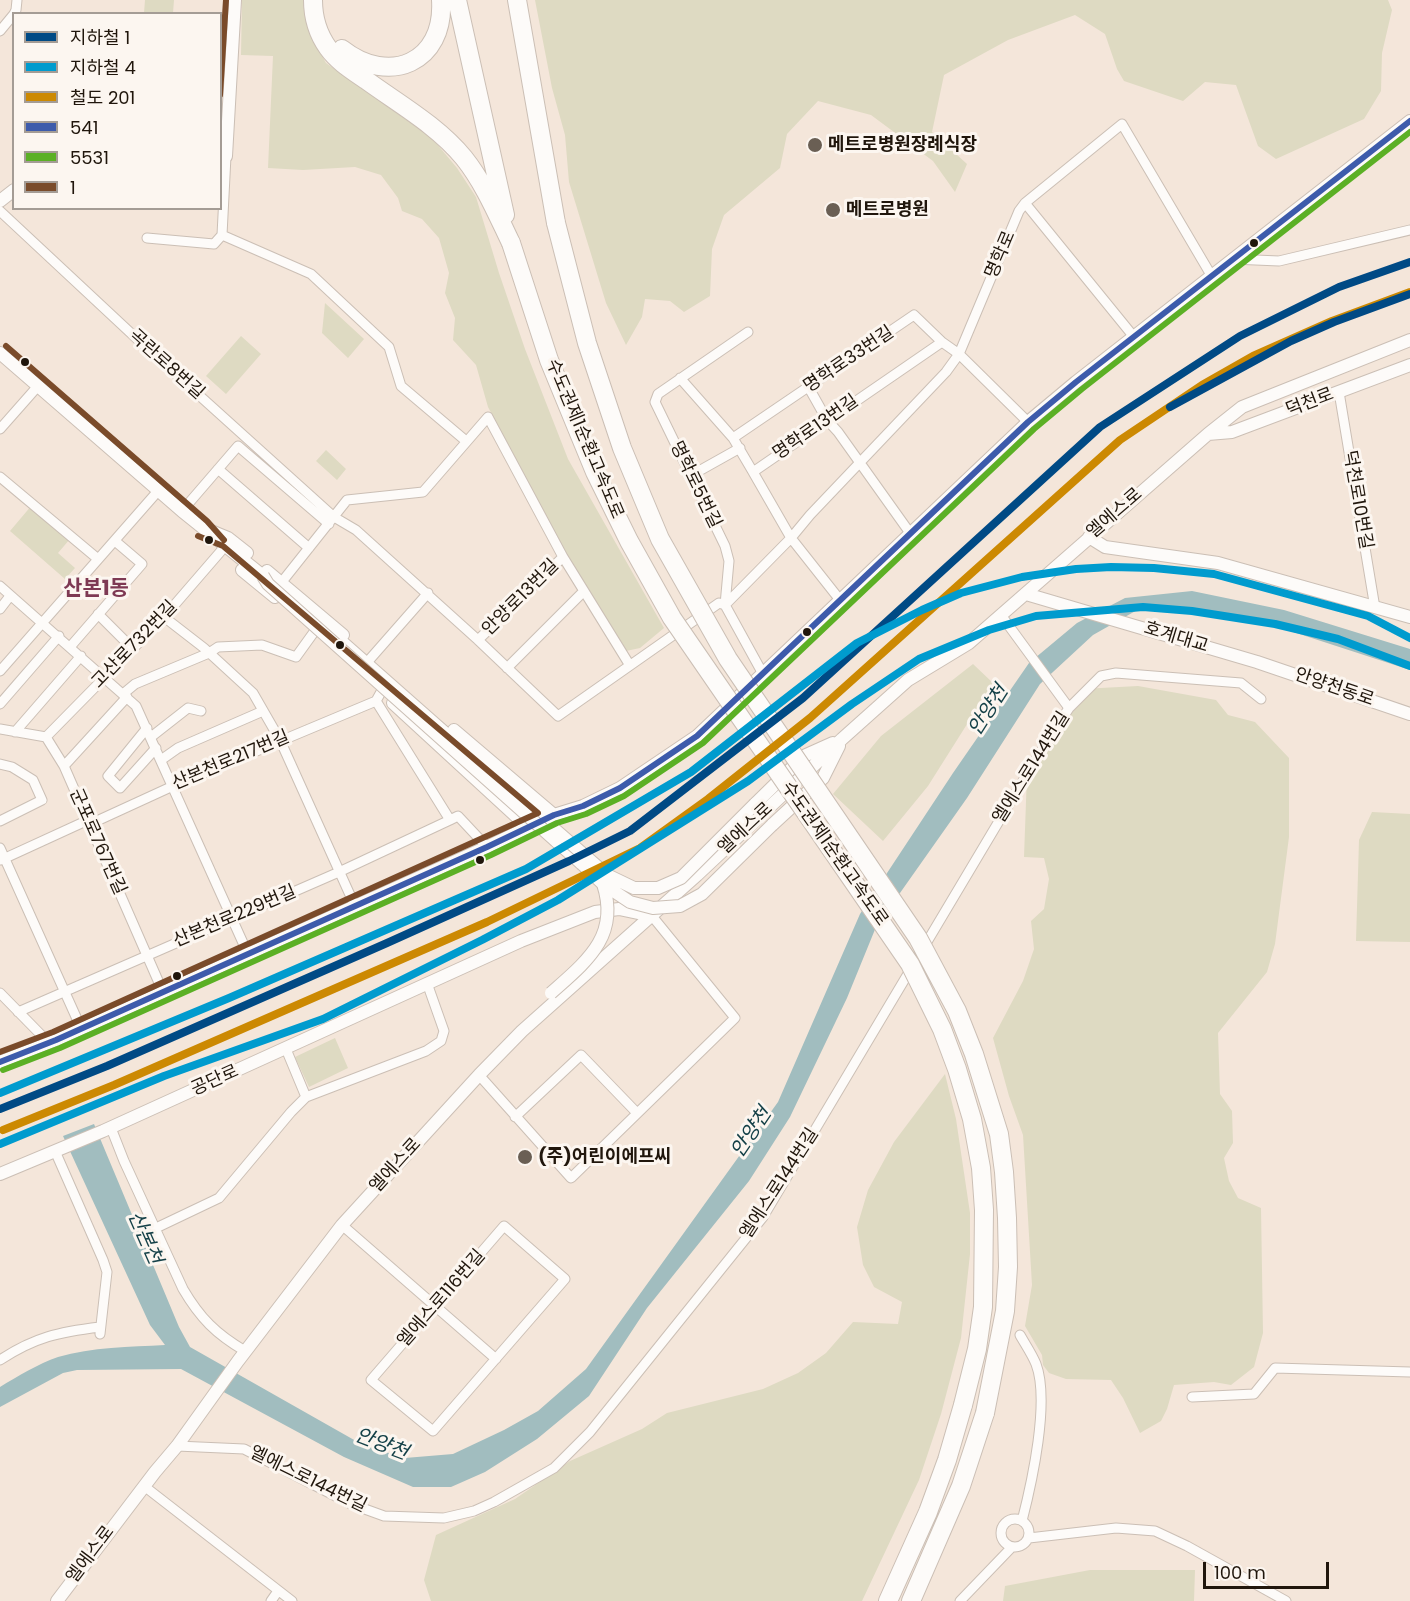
<!DOCTYPE html>
<html>
<head>
<meta charset="utf-8">
<style>
  body { margin:0 }
  #map { position:relative; width:1410px; height:1601px; overflow:hidden; background:#f4e6da; font-family:Poppins,"Noto Sans KR",sans-serif }
  canvas { display:block }
  .legend { position:absolute; left:12px; top:12px; width:210px; height:198px; box-sizing:border-box; background:#fcf6f0; border:2px solid #a49c95; margin:0; padding:8px 10px; list-style:none; font-size:18px; color:#20160c }
  .legend li { display:flex; align-items:center; gap:12px; height:30px }
  .legend b { width:30px; border:2px solid #a49c95 }
  .scale { position:absolute; left:1203px; top:1562px; width:126px; height:27px; box-sizing:border-box; border:3px solid #20160c; border-top:0; padding-left:8px; font-size:18px; line-height:21px; white-space:nowrap; color:#20160c; -webkit-text-stroke:4px #fcf6f0; paint-order:stroke }
</style>
</head>
<body>
<div id="map">
<canvas width="1410" height="1601"></canvas>
<ul class="legend">
<li><b style="height:8px;background:#004a85"></b>지하철 1</li>
<li><b style="height:8px;background:#009bce"></b>지하철 4</li>
<li><b style="height:8px;background:#cc8902"></b>철도 201</li>
<li><b style="height:8px;background:#3d5bab"></b>541</li>
<li><b style="height:8px;background:#5bb025"></b>5531</li>
<li><b style="height:8px;background:#7a4b2a"></b>1</li>
</ul>
<div class="scale">100 m</div>
</div>
<script>
const c = document.querySelector('canvas').getContext('2d');
c.lineJoin = 'round';
function fillPath(path, color) {
  c.fillStyle = color;
  c.fill(path, 'evenodd');
}
function stroke(path, color, width, dash) {
  c.strokeStyle = color;
  c.lineWidth = width;
  c.lineCap = dash ? 'butt' : 'round';
  c.setLineDash(dash || []);
  c.stroke(path);
}
function label(font, color, halo, rows, align = 'center') {
  c.font = font + ' Poppins,"Noto Sans KR",sans-serif';
  c.lineWidth = 6;
  c.setLineDash([]);
  c.textBaseline = 'middle';
  c.strokeStyle = halo;
  c.fillStyle = color;
  for (const [text, x, y, turn = 0] of rows) {
    c.save();
    c.translate(x, y);
    c.rotate((+turn || 0) * Math.PI / 180);
    c.textAlign = isNaN(turn) ? turn : align;
    if (halo) c.strokeText(text, 0, 0);
    c.fillText(text, 0, 0);
    c.restore();
  }
}
const green = new Path2D(`
  M145 0H174L173 13H144Z
  M242 0H305L314 41 326 63 432 138 457 168 476 197 499 273 525 349 568 459 664 628 640 648 626 651 564 551 521 470 488 407 476 365 453 340 455 318 445 293 449 273 439 238 422 219 402 211 398 198 381 175 355 167 303 170 268 168 273 56 241 55Z
  M535 0H1388L1392 10 1382 53 1381 91 1364 119 1276 159 1258 146 1236 85 1205 82 1183 101 1124 81 1117 69 1105 34 1075 15 1008 40 944 75 932 132 967 164 955 192 933 161 871 115 818 101 787 134 780 168 724 215 712 249 710 296 684 312 670 301 645 299 642 317 626 345 606 303 569 182 565 135 552 88Z
  M325 303 364 339 348 358 322 333Z
  M241 336 261 354 226 394 206 376Z
  M326 450 346 469 337 480 316 461Z
  M32 505 70 539 58 553 75 568 65 579 10 531Z
  M973 664 993 683 928 786 883 841 833 794 881 736Z
  M1138 686 1216 700 1228 715 1255 722 1289 758V837L1275 944 1267 972 1218 1033 1220 1094 1232 1111 1233 1143 1224 1158 1229 1181 1238 1198 1261 1208 1263 1333 1254 1367 1231 1385 1214 1382 1174 1385 1167 1409 1161 1421 1140 1433 1123 1398 1111 1380 1066 1379 1049 1373 1043 1365 1042 1355 1025 1326 1032 1285 1023 1135 1009 1096 993 1038 1023 981 1034 949 1031 921 1044 909 1049 879 1044 858 1024 857 1027 774 1082 689Z
  M1372 812 1410 814V942L1356 941 1359 840Z
  M335 1038 348 1068 309 1087 295 1057Z
  M945 1074 956 1119 970 1213V1254L961 1338 941 1414 919 1480 862 1601H431L424 1580 436 1535 515 1499 570 1461 642 1429 667 1413 763 1389 798 1373 826 1353 853 1322 898 1324 902 1302 874 1287 863 1265 857 1227 868 1190 894 1142Z
  M1090 1570H1195L1194 1601H1003L1005 1586Z`);
const water = new Path2D(`
  M1192 591 1284 610 1410 649V670L1281 628 1196 610 1139 609 1093 635 1040 684 967 798 876 927 847 998 790 1117 749 1181 647 1308 589 1396 537 1439 485 1472 451 1487H413L344 1457 181 1369 77 1370 63 1373 0 1407V1387C18 1376 38 1364 58 1357 92 1347 130 1347 165 1345L150 1325 63 1136 94 1124 179 1327 190 1347 363 1445 405 1458 453 1454 504 1430 538 1411 586 1369 778 1102 860 914 953 773 1029 663 1077 623 1125 598Z`);
const minor = new Path2D(`
  M14 14 16 10 17 0
  M0 31 14 14
  M226 156 222 235 311 274 389 347 401 386 466 441
  M1025 203 1134 337
  M0 211 150 351 334 517 356 530 478 640
  M147 238 214 244 222 235
  M1232 259 1279 261 1410 230
  M680 378 733 438 753 472
  M809 388 827 420 838 432 910 533
  M1339 392 1375 608
  M0 429 38 386
  M733 438 914 315 942 342 959 354 1028 422
  M218 469 309 548
  M690 476 740 448
  M0 477 98 559
  M182 511 238 446 329 524
  M563 557 478 640 558 716 719 603 725 605
  M281 583 347 500 423 492 488 417 563 557 629 664
  M0 586 136 706 248 954
  M840 600 791 538 753 472 942 342
  M725 605 791 538 810 515 946 372 959 354 1019 211 1025 203 1122 124 1211 275
  M725 605 729 561 725 546 655 402 658 394 748 332
  M725 605 763 674
  M0 609 10 596
  M98 614 133 649
  M1001 615 1069 708
  M164 617 204 648 253 693 280 740 355 906
  M70 647 142 564 115 541
  M370 659 428 593
  M507 668 584 591
  M0 671 158 491
  M381 692 376 701 450 820 458 816 487 847
  M123 694 135 684 209 653 218 647 262 645 296 657 314 632
  M0 704 59 636
  M147 728 108 776 120 788 156 748
  M0 729 46 737 64 766 163 992
  M15 732 81 656
  M46 737 164 617 221 551
  M151 737 188 708 201 711
  M161 760 178 748 263 711
  M0 764 12 767 33 780 42 800 0 821
  M64 766 127 697
  M88 825 173 786 376 701
  M0 848 81 1028
  M1 860 86 821
  M0 993 49 1043
  M18 1012 339 872 450 820
  M286 1049 306 1097
  M479 1075 571 1178 735 1018 652 916
  M515 1117 581 1055 637 1113
  M111 1128 124 1161 183 1289C200 1318 216 1334 245 1351
  M55 1151 103 1260 107 1272 100 1334
  M342 1225 496 1359
  M504 1226 565 1279 433 1431 371 1380Z
  M156 1228 219 1198 291 1112 306 1097 426 1051 441 1041 444 1031 427 983
  M1020 1335C1025 1344 1032 1354 1036 1364 1050 1401 1032 1482 1022 1521
  M0 1360C35 1337 59 1332 100 1327
  M1192 1397 1254 1394 1275 1368 1410 1372
  M177 1446 244 1449 351 1504 384 1516 444 1518 474 1511 494 1502 554 1468 590 1432 763 1217 1033 764 1069 708 1101 676 1116 673 1241 683 1261 699
  M144 1486 292 1601
  M1001 1533a14 14 0 1 1 28 0a14 14 0 1 1-28 0Z
  M1029 1538 1116 1528 1155 1531 1187 1546 1286 1601
  M271 1601 278 1591
  M960 1601 1011 1548`);
const tertiary = new Path2D(`
  M220 158 226 156 235 0
  M0 201 14 190
  M0 353 182 511 263 576 270 579
  M1208 434 1232 432 1410 365
  M211 531 228 538 247 553
  M1089 537 1105 547 1218 563 1410 617
  M242 570 275 597
  M267 571 343 635
  M1026 594 1257 662 1410 714
  M333 634 538 815
  M393 703 529 828
  M454 730 554 815
  M755 804 804 756 833 743
  M772 825 823 778 839 746
  M556 841 582 864
  M0 1062 56 1040 487 847 554 815 583 806 620 788 697 736 1028 422 1076 382 1410 121
  M0 1174 103 1131 521 941 595 912 619 909 652 916
  M57 1601 155 1472 177 1446 238 1361 342 1225 479 1075 522 1031 697 875 842 739 908 680 969 643 1208 434 1242 407 1410 340`);
const motorway = new Path2D(`
  M313 0C313 16 318 34 328 48 338 62 353 71 366 80 399 104 438 126 464 158 484 183 497 214 511 243
  M457 0 505 215
  M517 0 556 223
  M342 49C389 86 445 63 441 0
  M888 1601 928 1512 947 1460 963 1405
  M911 1601 961 1486 985 1413`);
const tertiaryBridge = new Path2D(`
  M263 576 268 584 556 841
  M552 827 607 875 634 888H658L681 878 755 804
  M582 864 603 884 630 902 653 908 680 906 702 894 772 825
  M551 993C587 961 620 936 603 884`);
const motorwayBridge = new Path2D(`
  M556 223 587 343 622 448 660 539 728 659 918 938 957 1011 974 1054 999 1134 1004 1172 1007 1218 1008 1267 1005 1311 985 1413
  M511 243 549 360 595 472 629 541 672 618 910 964 942 1029 957 1069 972 1119 981 1168 984 1210 983 1307 977 1349 963 1405`);
const bus1 = new Path2D(`
  M0 1062 56 1040 487 847 554 815 583 806 620 788 697 736 1028 422 1076 382 1410 121`);
const bus2 = new Path2D(`
  M3 1070 60 1048 491 855 557 823 586 814 624 796 703 743 1034 429 1082 389 1410 132`);
const bus3 = new Path2D(`
  M220 95 226 0
  M6 346 207 521 224 540
  M0 1052 53 1032 538 813 223 546 198 536`);
const rail1 = new Path2D(`
  M3 1130 114 1085 487 922 640 848 708 799 810 718 1120 440 1202 385 1253 356 1332 321 1410 292`);
const metro1 = new Path2D(`
  M1170 407 1291 341 1334 322 1410 294
  M0 1109 107 1066 387 943 569 861 630 831 803 698 1100 427 1240 336 1339 287 1410 262`);
const metro2 = new Path2D(`
  M0 1093 229 998 526 869 691 772 857 643 922 610 961 593 1022 577 1076 569 1111 567 1154 568 1214 574 1368 616 1410 638
  M0 1144 164 1076 323 1019 482 940 558 900 748 781 852 704 919 659 989 630 1036 616 1143 607 1192 611 1275 624 1338 639 1410 666`);
const markers = [
  [815,145,8,"#6a5f54"],
  [833,210,8,"#6a5f54"],
  [1254,243,5,"#20160c"],
  [25,362,5,"#20160c"],
  [209,540,5,"#20160c"],
  [807,632,5,"#20160c"],
  [340,645,5,"#20160c"],
  [480,860,5,"#20160c"],
  [177,976,5,"#20160c"],
  [525,1157,8,"#6a5f54"]
];
const poiNames = [
  ["메트로병원장례식장",828,145],
  ["메트로병원",846,210],
  ["(주)어린이에프씨",538,1157]
];
const streetNames = [
  ["명학로",1001,255,-67],
  ["명학로33번길",849,360,-34],
  ["곡란로8번길",166,365,42],
  ["덕천로",1310,403,-21],
  ["명학로13번길",816,428,-35],
  ["수도권제1순환고속도로",584,439,67],
  ["명학로5번길",695,485,64],
  ["덕천로10번길",1357,500,80],
  ["엘에스로",1115,514,-41],
  ["안양로13번길",521,598,-45],
  ["호계대교",1176,638,17],
  ["고산로732번길",135,645,-46],
  ["안양천동로",1334,688,19],
  ["산본천로217번길",231,761,-23],
  ["엘에스로144번길",1032,768,-58],
  ["엘에스로",746,829,-43],
  ["군포로767번길",97,842,66],
  ["수도권제1순환고속도로",834,854,55],
  ["산본천로229번길",235,917,-23],
  ["공단로",215,1081,-24],
  ["엘에스로",396,1166,-48],
  ["엘에스로144번길",780,1184,-57],
  ["엘에스로116번길",442,1299,-49],
  ["엘에스로144번길",308,1480,26],
  ["엘에스로",91,1555,-53]
];
const waterNames = [
  ["안양천",989,711,-57],
  ["안양천",752,1133,-56],
  ["산본천",144,1238,66],
  ["안양천",381,1445,21]
];
const quarterNames = [
  ["산본1동",96,590]
];
fillPath(green, '#dedac2');
fillPath(water, '#a1bdbf');
stroke(minor, '#cbbfb5', 11);
stroke(tertiary, '#cbbfb5', 14);
stroke(motorway, '#cbbfb5', 20);
stroke(minor, '#fdfbf9', 9);
stroke(tertiary, '#fdfbf9', 12);
stroke(motorway, '#fdfbf9', 18);
stroke(tertiaryBridge, '#cbbfb5', 14, []);
stroke(motorwayBridge, '#cbbfb5', 20, []);
stroke(tertiaryBridge, '#fdfbf9', 12);
stroke(motorwayBridge, '#fdfbf9', 18);
stroke(bus1, '#3d5bab', 6);
stroke(bus2, '#5bb025', 6);
stroke(bus3, '#7a4b2a', 6);
stroke(rail1, '#cc8902', 8);
stroke(metro1, '#004a85', 8);
stroke(metro2, '#009bce', 8);
for (const [x, y, r, color] of markers) {
  const dot = new Path2D();
  dot.arc(x, y, r, 0, 2 * Math.PI);
  c.fillStyle = color;
  c.fill(dot);
  stroke(dot, '#fcf6f0', 2);
}
label('bold 18px', '#20160c', '#fcf6f0', poiNames, 'left');
label('18px', '#20160c', '#fcf6f0', streetNames);
label('italic 20px', '#154148', '#fcf6f0', waterNames);
label('bold 21px', '#7e3953', '#fcf6f0', quarterNames);
</script>
</body>
</html>
